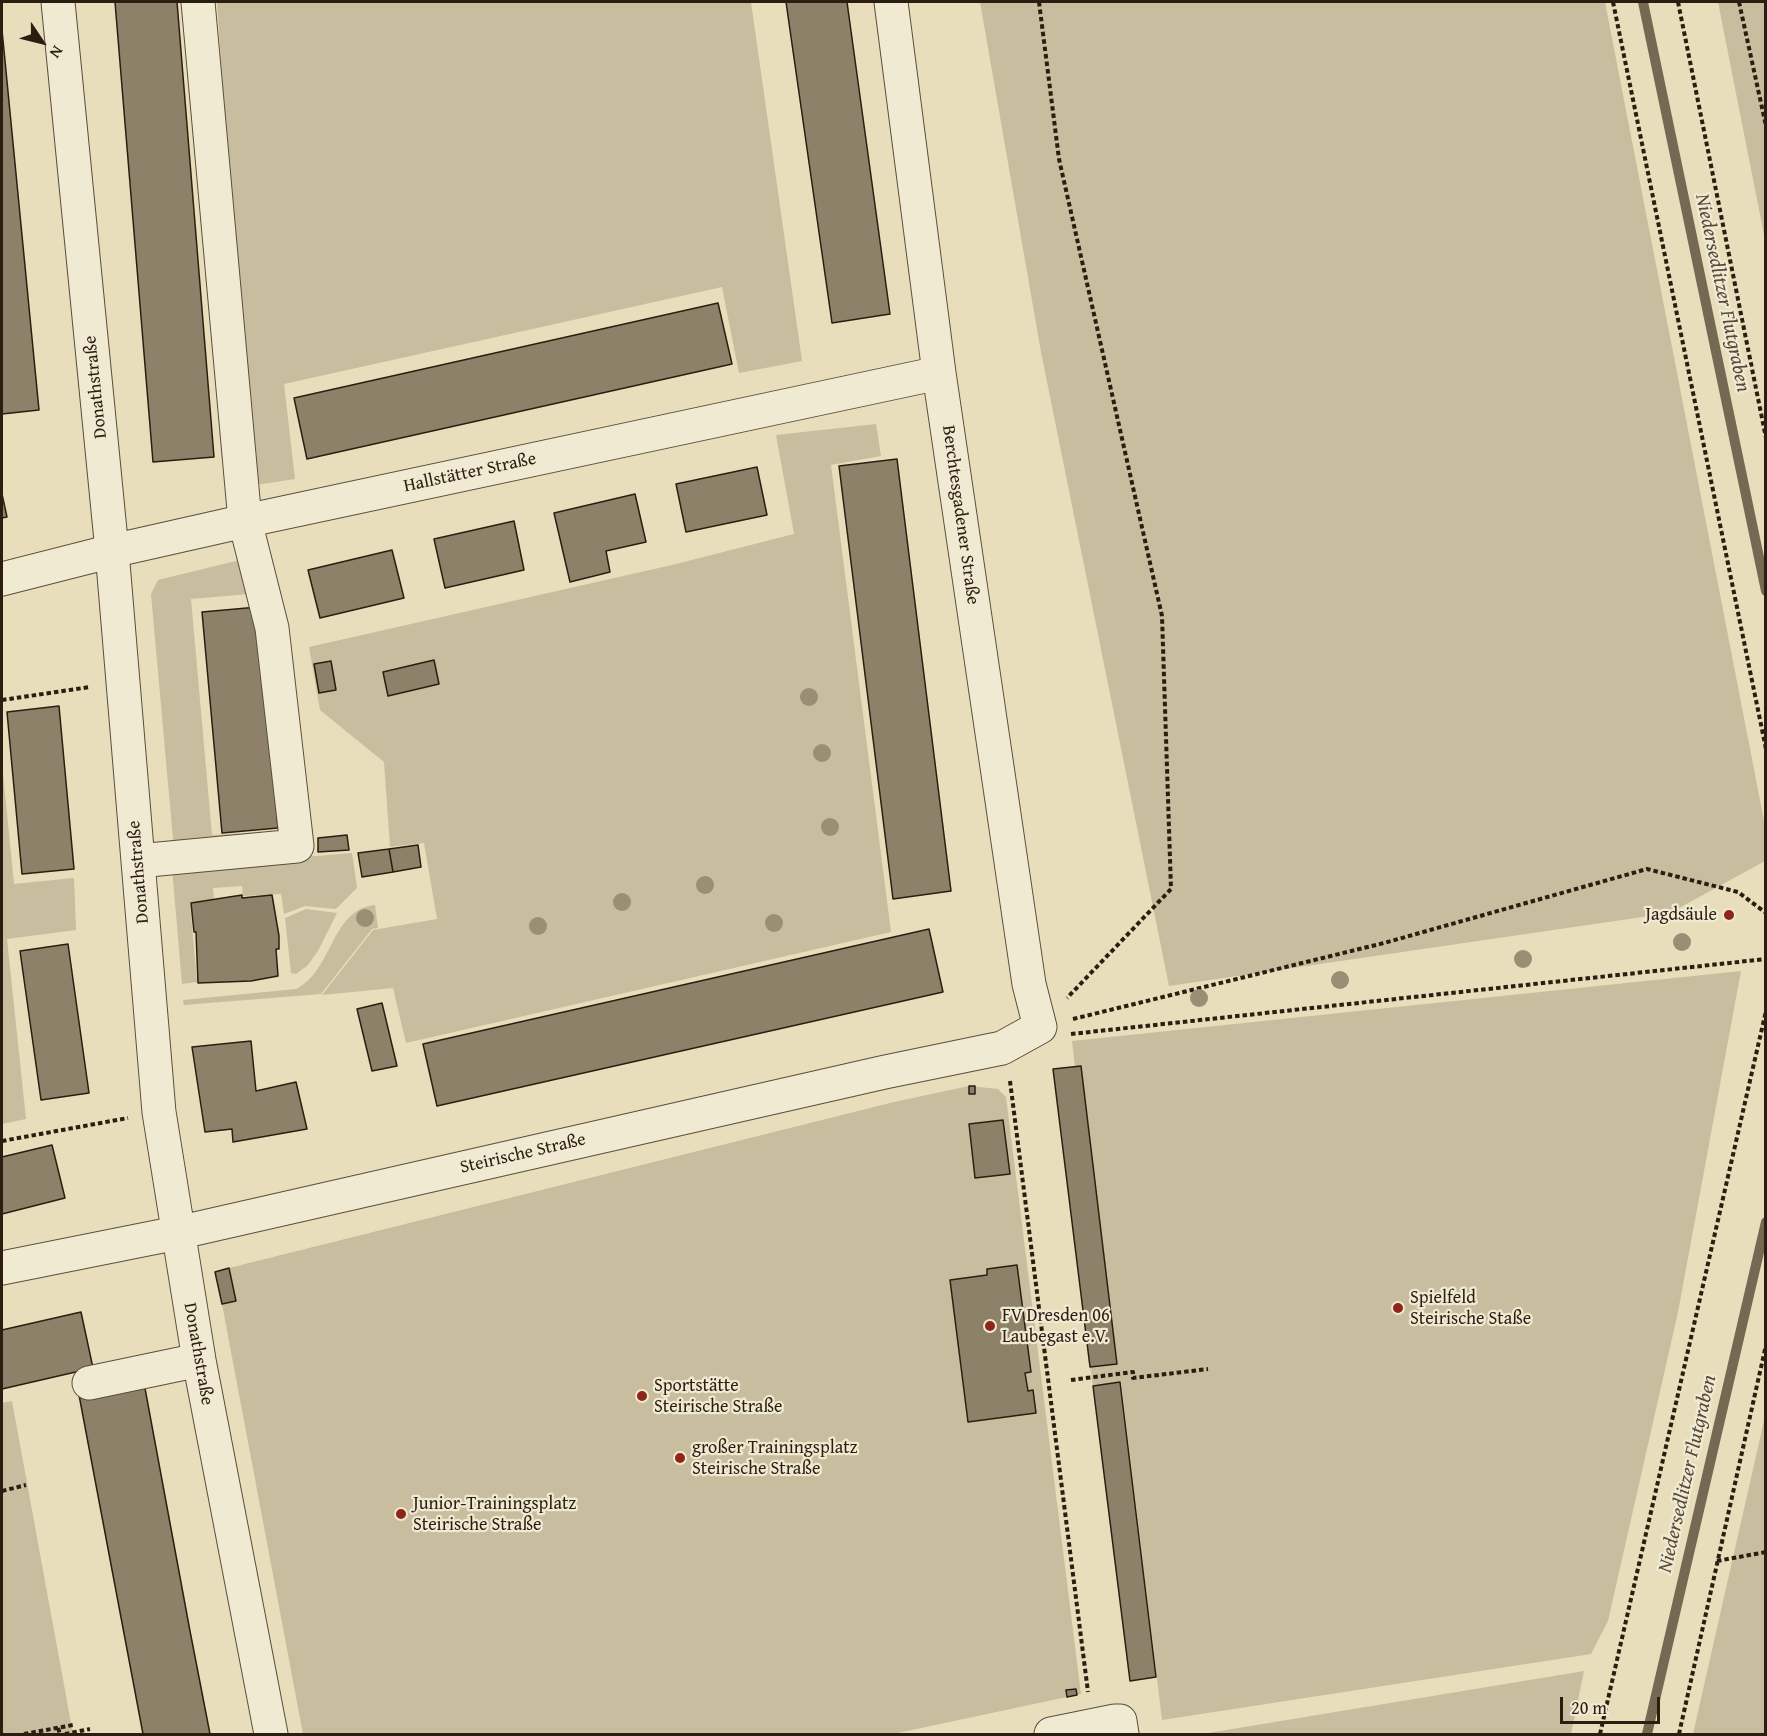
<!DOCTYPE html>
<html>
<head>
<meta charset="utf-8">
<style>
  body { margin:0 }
  #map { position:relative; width:1767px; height:1736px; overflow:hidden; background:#e8debb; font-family:"Gentium Book Plus",serif }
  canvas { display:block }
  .frame { position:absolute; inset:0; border:3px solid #2c1d11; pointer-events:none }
  .north { position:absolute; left:12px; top:12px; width:60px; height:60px; -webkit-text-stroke:4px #f0ead3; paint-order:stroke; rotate:125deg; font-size:16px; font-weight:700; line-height:24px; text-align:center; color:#2c1d11 }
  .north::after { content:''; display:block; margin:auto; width:21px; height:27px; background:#2c1d11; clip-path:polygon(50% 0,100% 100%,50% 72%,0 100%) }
  .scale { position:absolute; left:1560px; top:1697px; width:100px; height:27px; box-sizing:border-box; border:3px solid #2c1d11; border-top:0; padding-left:8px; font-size:18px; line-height:21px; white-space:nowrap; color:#2c1d11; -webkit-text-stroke:4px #f0ead3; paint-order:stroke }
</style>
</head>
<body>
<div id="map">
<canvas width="1767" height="1736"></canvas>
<div class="frame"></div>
<div class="north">N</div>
<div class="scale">20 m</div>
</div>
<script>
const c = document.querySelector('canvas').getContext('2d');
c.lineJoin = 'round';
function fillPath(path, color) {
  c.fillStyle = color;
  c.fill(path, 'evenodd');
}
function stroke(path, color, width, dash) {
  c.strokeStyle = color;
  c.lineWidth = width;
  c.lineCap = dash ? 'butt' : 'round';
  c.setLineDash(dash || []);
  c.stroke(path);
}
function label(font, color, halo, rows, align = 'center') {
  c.font = font + ' "Gentium Book Plus",serif';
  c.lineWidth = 4.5;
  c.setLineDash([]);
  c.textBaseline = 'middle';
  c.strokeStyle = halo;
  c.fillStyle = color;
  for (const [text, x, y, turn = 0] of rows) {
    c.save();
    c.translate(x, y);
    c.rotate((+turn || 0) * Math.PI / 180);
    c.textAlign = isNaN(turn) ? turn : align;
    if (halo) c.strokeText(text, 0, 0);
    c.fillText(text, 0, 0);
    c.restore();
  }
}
const green = new Path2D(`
  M217 2H751L802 361 739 373 722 287 284 384 295 479 249 486Z
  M980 2H1605L1765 826V861L1670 913 1169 986 1041 352Z
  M1718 2H1765V240Z
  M876 424 881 456 831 465 891 932 406 1043 393 988 322 995 373 930 437 919 424 843 390 847 384 762 320 710 309 647 672 565 794 534 776 435Z
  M244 559 249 594 191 599 212 835 279 831 277 835 174 850 151 594 158 580Z
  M2 763 14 884 74 878 76 930 7 939 26 1119 2 1124Z
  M352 853 357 888 336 909 305 906 284 914 281 894 243 896 242 886 213 888 214 900 190 903 197 982 182 984 172 868Z
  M375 905 378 928 372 929 321 994 184 1005 183 1000 296 989C333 971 331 909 375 905Z
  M306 909 337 913 318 951 307 966 296 974 291 973 285 918Z
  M1741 971 1678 1312 1608 1621 1591 1654 1162 1720 1121 1382 1093 1386 1090 1367 1117 1363 1081 1066 1075 1067 1072 1041Z
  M969 1086 998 1089 1006 1097 1081 1694 893 1734H303L222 1304 236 1300 229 1268 894 1102Z
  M12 1401 73 1734H2V1403Z
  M1765 1416V1734H1693Z
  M1584 1671 1571 1734H1202Z`);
const stream = new Path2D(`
  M1643 2 1766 591
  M1647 1734 1766 1222`);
const building = new Path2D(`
  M115 2H177L214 457 153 462Z
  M786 2H847L890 314 832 323Z
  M2 30 39 410 2 414Z
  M718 303 732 364 307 459 294 398Z
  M897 459 951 891 893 899 839 466Z
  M757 467 767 515 686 532 676 484Z
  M2 494 7 517 2 518Z
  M635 494 646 542 606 551 610 572 570 582 554 513Z
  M514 521 524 570 445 588 434 539Z
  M392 550 404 598 320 618 308 570Z
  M258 607 278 828 222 833 202 612Z
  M434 660 439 684 388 696 383 672Z
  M331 661 336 690 319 693 314 664Z
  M59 706 74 869 22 874 7 712Z
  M347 835 349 850 318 852V838Z
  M418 845 421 867 393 872 389 849Z
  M389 849 393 872 362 877 358 853Z
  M242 895V898L272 895 279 936V949H276L278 976 251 981 198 983 196 932H194L191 903Z
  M929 929 943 992 437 1106 423 1044Z
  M68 944 89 1093 41 1100 20 951Z
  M382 1003 397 1066 372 1071 357 1009Z
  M251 1041 256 1091 296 1082 307 1129 233 1142 232 1129 205 1132 192 1047Z
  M1081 1066 1117 1364 1090 1367 1053 1069Z
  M969 1086H975V1094H969Z
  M1003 1120 1010 1174 975 1178 969 1124Z
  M52 1145 65 1198 2 1214V1157Z
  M1017 1265 1031 1372 1025 1373 1028 1391 1033 1390 1036 1413 968 1422 950 1280 987 1275V1269Z
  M229 1268 236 1301 222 1304 215 1272Z
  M81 1312 93 1368 2 1389V1330Z
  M1120 1382 1156 1677 1130 1681 1093 1386Z
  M144 1383 190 1631 210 1734H143L79 1395Z
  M1076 1689 1077 1695 1067 1697 1066 1690Z`);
const path = new Path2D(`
  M1039 2 1059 159 1162 616 1171 889 1067 998
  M1613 2 1766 749
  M1678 2 1766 438
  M1739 2 1766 126
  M2 700 90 687
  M1073 1019 1384 943 1647 869 1738 892 1766 913
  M1071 1034 1766 959
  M1010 1081 1088 1692
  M2 1141 128 1118
  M1071 1380 1133 1372V1378L1208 1369
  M2 1491 26 1485
  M1717 1561 1766 1552
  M58 1728 60 1734
  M24 1734 73 1725
  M65 1734 90 1729
  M1600 1734 1766 1011
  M1679 1734 1766 1345`);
const minor = new Path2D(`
  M58 2 112 551 159 1112 199 1360 271 1734
  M2 579 112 551 245 521 939 373
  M138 861 297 846 272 628 245 521 198 2
  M2 1268 177 1233 885 1072 1002 1048 1040 1027 1029 984 939 373 891 2
  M89 1383 199 1360
  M1051 1734 1115 1721H1120L1122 1734`);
const trees = [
  [809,697],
  [822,753],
  [830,827],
  [705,885],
  [622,902],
  [365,918],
  [774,923],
  [538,926],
  [1682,942],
  [1523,959],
  [1340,980],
  [1199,998]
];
const markers = [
  [1729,915,6,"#8f2418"],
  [1398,1308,6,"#8f2418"],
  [990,1326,6,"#8f2418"],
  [642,1396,6,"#8f2418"],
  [680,1458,6,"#8f2418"],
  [401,1514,6,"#8f2418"]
];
const streetNames = [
  ["Donathstraße",96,387,-96],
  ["Hallstätter Straße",470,473,-12],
  ["Berchtesgadener Straße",960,515,82],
  ["Donathstraße",139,872,-95],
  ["Steirische Straße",523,1154,-13],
  ["Donathstraße",198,1354,80]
];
const poiNames = [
  ["Jagdsäule",1717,915,"right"],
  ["Spielfeld",1410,1298],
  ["Steirische Staße",1410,1319],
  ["FV Dresden 06",1002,1316],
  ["Laubegast e.V.",1002,1337],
  ["Sportstätte",654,1386],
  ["Steirische Straße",654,1407],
  ["großer Trainingsplatz",692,1448],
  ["Steirische Straße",692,1469],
  ["Junior-Trainingsplatz",413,1504],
  ["Steirische Straße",413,1525]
];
const waterNames = [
  ["Niedersedlitzer Flutgraben",1722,293,78],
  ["Niedersedlitzer Flutgraben",1688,1474,-77]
];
fillPath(green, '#c8bd9e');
stroke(stream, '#766954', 10);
fillPath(building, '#8e8169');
stroke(building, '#2c1d11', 1.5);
stroke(minor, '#5b4d3c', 35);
stroke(path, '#2c1d11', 4, [4.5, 3]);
stroke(minor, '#f0ead3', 33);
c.fillStyle = '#9a8e75';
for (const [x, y] of trees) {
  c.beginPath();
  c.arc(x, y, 9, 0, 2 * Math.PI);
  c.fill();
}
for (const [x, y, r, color] of markers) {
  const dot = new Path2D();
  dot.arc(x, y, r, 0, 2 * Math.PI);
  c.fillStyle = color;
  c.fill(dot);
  stroke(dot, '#f0ead3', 2);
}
label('18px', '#2c1d11', '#f0ead3', streetNames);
label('18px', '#2c1d11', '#f0ead3', poiNames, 'left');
label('italic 20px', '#574938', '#f0ead3', waterNames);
</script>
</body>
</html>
